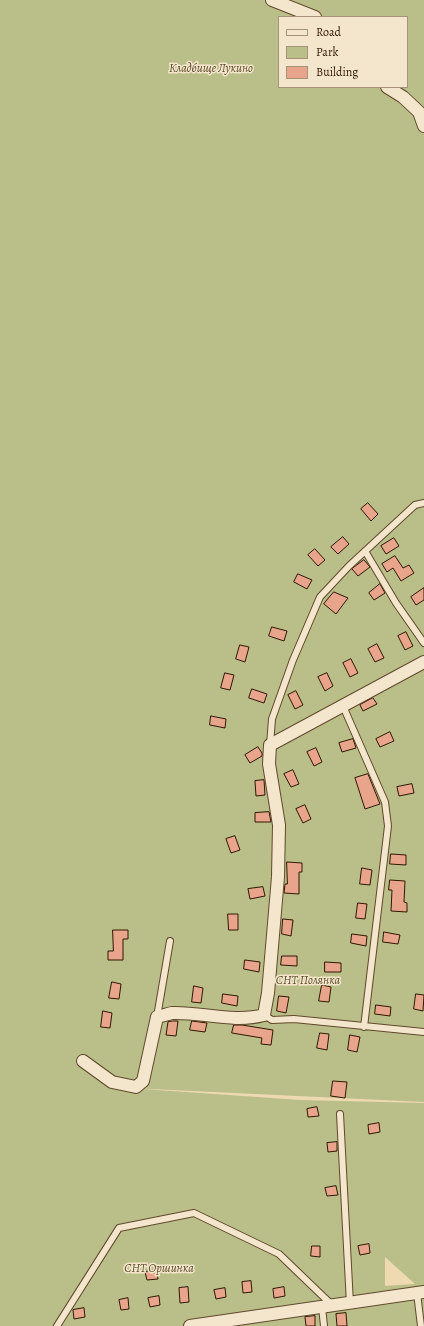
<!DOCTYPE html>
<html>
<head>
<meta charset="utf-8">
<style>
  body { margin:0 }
  #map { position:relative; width:424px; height:1326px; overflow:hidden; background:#eed9b1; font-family:Alegreya,serif }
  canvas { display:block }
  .legend { position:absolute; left:278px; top:16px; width:130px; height:72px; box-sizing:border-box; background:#f4e6cc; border:1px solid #a6937a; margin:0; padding:5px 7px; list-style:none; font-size:12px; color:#301700 }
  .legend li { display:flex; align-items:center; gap:8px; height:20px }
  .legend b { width:20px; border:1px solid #a6937a }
</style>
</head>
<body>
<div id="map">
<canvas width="424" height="1326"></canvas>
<ul class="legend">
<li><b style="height:5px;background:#f4e6cc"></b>Road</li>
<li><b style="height:11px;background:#babf8a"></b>Park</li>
<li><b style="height:11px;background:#e8a58b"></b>Building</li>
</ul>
</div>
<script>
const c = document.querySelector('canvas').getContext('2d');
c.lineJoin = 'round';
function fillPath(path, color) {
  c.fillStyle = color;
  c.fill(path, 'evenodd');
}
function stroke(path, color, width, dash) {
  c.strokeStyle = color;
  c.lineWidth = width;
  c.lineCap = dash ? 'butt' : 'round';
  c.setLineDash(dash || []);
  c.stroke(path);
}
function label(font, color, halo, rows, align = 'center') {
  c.font = font + ' Alegreya,serif';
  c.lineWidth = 3;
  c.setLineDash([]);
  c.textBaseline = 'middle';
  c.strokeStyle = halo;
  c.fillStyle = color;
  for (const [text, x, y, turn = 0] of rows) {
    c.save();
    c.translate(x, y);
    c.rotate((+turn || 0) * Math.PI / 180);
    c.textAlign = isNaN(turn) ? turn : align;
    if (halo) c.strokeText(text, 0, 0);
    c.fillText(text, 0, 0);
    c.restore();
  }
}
const green = new Path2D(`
  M0 0H424V1102L129 1088 300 1100 424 1103V1326H0ZM279 17H407V87H279ZM385 1257 415 1284 385 1286Z`);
const building = new Path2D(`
  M368 503 378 514 371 521 361 509Z
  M343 537 349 544 338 554 331 547Z
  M394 538 399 546 386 554 381 546Z
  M315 549 325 560 318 566 308 555Z
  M395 556 403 568 409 565 414 573 401 581 393 568 387 572 382 564Z
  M364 560 370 567 358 576 352 569Z
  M298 574 312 580 307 589 294 582Z
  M380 584 385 593 374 600 369 593Z
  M424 588V600L416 605 411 597Z
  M334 592 348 598 336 614 324 604Z
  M272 627 287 631 284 641 269 636Z
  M406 632 413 646 405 650 398 636Z
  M377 644 384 658 375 662 368 649Z
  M240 645 249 647 245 662 236 659Z
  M351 659 358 673 350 677 343 663Z
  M225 673 234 675 230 690 221 688Z
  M327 673 333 686 325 691 318 677Z
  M252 689 267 694 264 703 249 698Z
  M296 691 303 705 295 709 288 695Z
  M373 698 377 704 363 711 360 705Z
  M211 716 226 719 225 728 210 725Z
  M390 732 394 741 380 747 376 739Z
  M353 739 356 748 342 752 339 743Z
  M258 747 262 753V756L250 763 245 755Z
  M316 748 322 762 314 766 307 752Z
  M293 770 299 784 291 787 284 774Z
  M368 774 380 804 365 809 355 778Z
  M264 780 265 795 256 796 255 781Z
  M412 784 414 793 399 796 397 787Z
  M305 805 311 819 303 823 296 809Z
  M269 812 271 822H255V813Z
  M235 836 240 850 231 853 226 839Z
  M391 854 406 855V865L390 864Z
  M287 862 302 863V872H299V894L284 893 285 884H287Z
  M362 868 372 870 370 885 360 884Z
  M390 880 405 881 404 902 407 903V912L391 911 392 890H389Z
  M263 887 265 896 250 899 248 889Z
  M358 903 367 904 365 919 356 918Z
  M228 914H238V930H229Z
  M283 919 293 920 291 936 282 934Z
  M113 930H128V939H123V960H108V951H113Z
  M384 932 400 935 398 944 383 942Z
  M352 934 367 936 366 946 351 943Z
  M282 956H297V966L281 965Z
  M245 960 260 962 259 972 244 969Z
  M325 962 341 963V972H325Z
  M112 982 121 984 119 999 109 998Z
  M322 985 331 987 329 1002 319 1001Z
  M194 986 203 988 201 1003 192 1002Z
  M223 994 238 996 237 1006 222 1003Z
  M416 994 424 995 423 1011 414 1009Z
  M279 996 289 997 286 1013 277 1011Z
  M376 1005 391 1007 390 1016 375 1014Z
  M103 1011 112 1013 110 1028 101 1027Z
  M173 1021H178L176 1036 166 1035 168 1022Z
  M192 1021 207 1023 205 1032 190 1030Z
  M234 1025H242L273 1030 271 1045 261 1044 262 1038 232 1033Z
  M320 1033 329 1034 327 1050 317 1048Z
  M350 1035 360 1037 357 1052 348 1050Z
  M333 1081 347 1082 345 1098 331 1096Z
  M317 1107 319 1116 308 1117 307 1109Z
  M379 1123 380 1132 369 1134 368 1125Z
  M337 1142V1151L328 1152 327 1143Z
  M336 1186 338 1195 327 1196 325 1188Z
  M369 1244 370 1253 360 1255 358 1246Z
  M312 1246H320V1257L311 1256Z
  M156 1270 158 1279 147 1280 145 1272Z
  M251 1281 252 1292 243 1293 242 1282Z
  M188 1287 189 1302 180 1303 179 1288Z
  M284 1287 285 1296 274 1298 273 1289Z
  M225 1288 226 1297 216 1299 214 1290Z
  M159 1296 160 1305 150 1307 148 1298Z
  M128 1298 129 1309 121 1310 119 1300Z
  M84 1308 85 1317 74 1319 73 1310Z
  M346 1313 347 1326H337L336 1314Z
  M315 1316V1326H306L305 1317Z`);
const service = new Path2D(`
  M365 551 396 603 424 643
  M343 706 385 802 388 826 364 1027
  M270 745 272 719 293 660 320 597 349 566 415 505 424 503
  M264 1015 272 1020 294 1019 424 1032
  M157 1017 170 941
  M340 1114 350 1304
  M417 1293 421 1326
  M322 1307 324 1326
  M57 1326 119 1228 194 1213 279 1254 332 1305`);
const minor = new Path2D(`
  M272 0 315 17
  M387 87 403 97 419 112 424 126
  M83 1061 112 1082 136 1087 143 1081 157 1017C162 1016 167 1014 172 1013 202 1012 234 1023 264 1015L268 993 278 877 279 825 269 764 270 745 424 662
  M190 1326 424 1292`);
const parkNames = [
  ["Кладбище Лукино",211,69],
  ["СНТ Полянка",308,981],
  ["СНТ Оршинка",159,1269]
];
fillPath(green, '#babf8a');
fillPath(building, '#e8a58b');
stroke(building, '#301700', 1);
stroke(service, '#60482c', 8);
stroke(minor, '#60482c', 14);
stroke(service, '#f4e6cc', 6);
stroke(minor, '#f4e6cc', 12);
label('italic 12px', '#594929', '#f4e6cc', parkNames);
</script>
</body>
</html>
